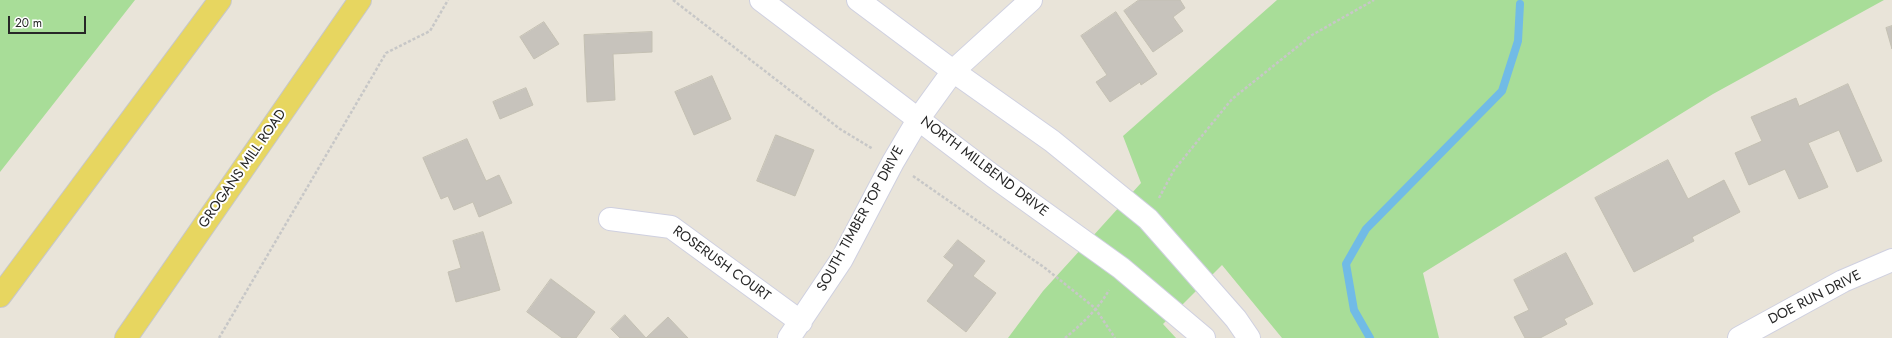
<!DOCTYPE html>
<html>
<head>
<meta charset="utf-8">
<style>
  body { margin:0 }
  #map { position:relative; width:1892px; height:338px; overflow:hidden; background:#e9e4d9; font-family:Jost,sans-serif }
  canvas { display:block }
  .scale { position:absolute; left:8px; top:16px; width:78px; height:18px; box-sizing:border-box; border:2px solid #272727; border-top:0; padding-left:5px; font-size:12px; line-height:14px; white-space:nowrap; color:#272727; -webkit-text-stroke:3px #fff; paint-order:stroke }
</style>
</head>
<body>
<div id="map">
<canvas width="1892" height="338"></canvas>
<div class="scale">20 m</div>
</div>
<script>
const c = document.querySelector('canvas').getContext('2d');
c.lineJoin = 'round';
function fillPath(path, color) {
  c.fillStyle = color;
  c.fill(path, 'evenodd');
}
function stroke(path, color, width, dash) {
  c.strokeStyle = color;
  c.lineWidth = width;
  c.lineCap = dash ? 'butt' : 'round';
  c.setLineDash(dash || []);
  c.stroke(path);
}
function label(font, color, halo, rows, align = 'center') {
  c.font = font + ' Jost,sans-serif';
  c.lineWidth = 4;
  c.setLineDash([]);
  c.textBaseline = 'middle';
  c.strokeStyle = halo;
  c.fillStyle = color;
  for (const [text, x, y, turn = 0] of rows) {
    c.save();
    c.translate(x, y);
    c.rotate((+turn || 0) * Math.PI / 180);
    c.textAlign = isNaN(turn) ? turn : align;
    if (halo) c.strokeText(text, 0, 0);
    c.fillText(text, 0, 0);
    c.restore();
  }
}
const green = new Path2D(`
  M0 0H135L0 172Z
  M1277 0H1884L1713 94 1423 273 1439 338H1282L1222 265 1163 324 1176 338H1008L1043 291 1141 183 1123 136Z`);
const stream = new Path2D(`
  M1370 338 1354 310 1346 264 1366 229 1502 91 1518 41 1520 4`);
const building = new Path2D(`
  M1139 0H1180L1185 8 1173 17 1183 31 1153 52 1124 11Z
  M1116 12 1157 74 1141 85 1140 82 1110 102 1096 82 1107 75 1081 36Z
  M544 22 559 44 534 59 520 37Z
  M1892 26V49L1886 28Z
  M652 32V52L613 54 615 100 587 102 584 35Z
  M712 76 731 119 694 135 675 92Z
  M1848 84 1882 161 1857 172 1839 130 1808 143 1828 187 1799 199 1785 169 1749 185 1735 153 1762 141 1751 117 1796 98 1799 106Z
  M526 88 533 105 500 119 493 102Z
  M776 135 814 150 795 196 757 181Z
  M467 139 486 181 499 175 512 203 479 217 473 202 454 210 448 196 441 199 423 158Z
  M1668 160 1688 199 1724 180 1740 212 1692 237 1694 241 1634 272 1595 198Z
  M483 232 500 290 456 302 448 272 461 268 453 241Z
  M958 240 985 261 973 276 996 293 966 332 927 301 954 265 944 257Z
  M1566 253 1593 304 1564 319 1567 324 1540 338H1525L1514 317 1529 310 1514 280Z
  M551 279 595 312 576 338H562L527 312Z
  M625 315 646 338 668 317 688 338H620L611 329Z`);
const path = new Path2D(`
  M673 0 840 129 873 149
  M913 176 1045 268 1095 308 1115 338
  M1159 198 1174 170 1232 99 1312 35 1374 0
  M219 338 386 53 430 31 448 0
  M1065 338C1081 325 1099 308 1109 290`);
const minor = new Path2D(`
  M761 0 993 176 1121 268 1204 338
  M858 0 953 71 1052 141 1148 219 1236 319 1249 338
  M610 219 671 227 801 322
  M789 338 842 259 893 162 919 118 953 71 1031 0
  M1739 338 1843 281 1892 260`);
const major = new Path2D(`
  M0 296 220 0
  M126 338 360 0`);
const streetNames = [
  ["NORTH MILLBEND DRIVE",984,167,37],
  ["GROGANS MILL ROAD",243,169,-55],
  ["SOUTH TIMBER TOP DRIVE",861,219,-61],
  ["ROSERUSH COURT",721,264,36],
  ["DOE RUN DRIVE",1815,298,-27]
];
fillPath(green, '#a8dd98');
stroke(stream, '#71bbe6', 8);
fillPath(building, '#c7c3bc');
stroke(building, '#c4c0b3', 1);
stroke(minor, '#cfd0e0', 24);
stroke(major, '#c7c7c7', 24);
stroke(path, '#c7c7c7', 2.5, [3, 2]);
stroke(minor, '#fff', 22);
stroke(major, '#e7d660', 22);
label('14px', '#272727', '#fff', streetNames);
</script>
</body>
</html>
